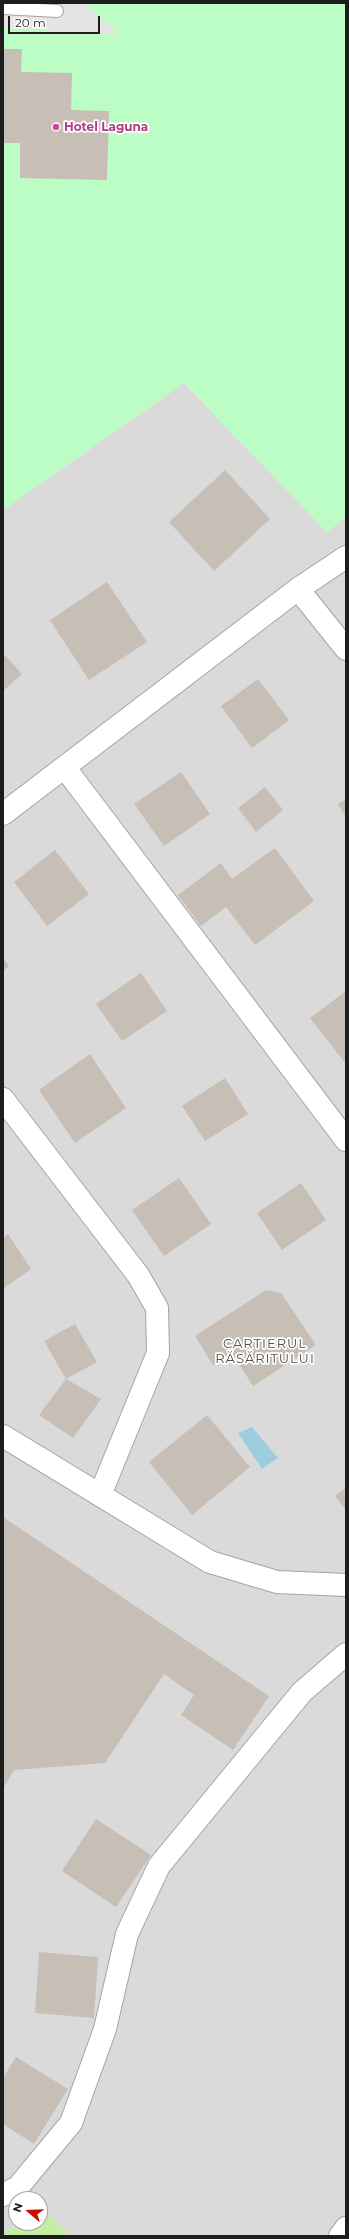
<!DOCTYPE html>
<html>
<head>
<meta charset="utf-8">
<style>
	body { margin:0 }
	#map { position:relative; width:349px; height:2239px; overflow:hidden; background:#efebe2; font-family:Montserrat,sans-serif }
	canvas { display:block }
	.frame { position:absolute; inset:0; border:4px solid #1d1d1d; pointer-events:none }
	.north { position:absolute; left:8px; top:2191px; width:40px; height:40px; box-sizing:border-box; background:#fff; border:1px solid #a5a5a5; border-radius:50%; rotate:289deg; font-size:11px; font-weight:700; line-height:16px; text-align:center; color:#1d1d1d }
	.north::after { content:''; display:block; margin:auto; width:14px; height:18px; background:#ca0e00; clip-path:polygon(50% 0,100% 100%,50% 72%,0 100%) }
	.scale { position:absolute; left:8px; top:16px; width:92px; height:18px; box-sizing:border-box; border:2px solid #1d1d1d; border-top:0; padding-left:5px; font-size:12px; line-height:14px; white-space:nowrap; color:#1d1d1d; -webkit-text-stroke:3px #fff; paint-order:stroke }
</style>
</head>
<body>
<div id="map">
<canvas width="349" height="2239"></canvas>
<div class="frame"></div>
<div class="north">N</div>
<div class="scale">20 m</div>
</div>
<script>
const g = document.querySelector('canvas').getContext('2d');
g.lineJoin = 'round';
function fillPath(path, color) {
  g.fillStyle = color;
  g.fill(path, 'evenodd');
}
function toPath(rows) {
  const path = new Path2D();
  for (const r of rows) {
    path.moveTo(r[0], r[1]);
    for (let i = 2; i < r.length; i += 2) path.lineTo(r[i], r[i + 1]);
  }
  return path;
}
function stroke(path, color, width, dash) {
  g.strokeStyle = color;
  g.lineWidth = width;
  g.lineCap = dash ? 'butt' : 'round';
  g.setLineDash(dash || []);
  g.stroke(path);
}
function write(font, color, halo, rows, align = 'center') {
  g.font = font + ' Montserrat,sans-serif';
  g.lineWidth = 3.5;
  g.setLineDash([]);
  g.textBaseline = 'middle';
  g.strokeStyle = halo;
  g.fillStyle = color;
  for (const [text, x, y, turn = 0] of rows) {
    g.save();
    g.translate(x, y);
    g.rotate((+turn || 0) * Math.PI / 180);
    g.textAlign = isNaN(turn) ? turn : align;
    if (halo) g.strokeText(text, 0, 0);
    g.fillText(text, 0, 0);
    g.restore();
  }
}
const residential = toPath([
	[184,383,327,532,346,517,346,2236,70,2236,49,2215,40,2219,40,2199,16,2199,16,2223,28,2223,3,2232,3,510]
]);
const grass = toPath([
	[49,2215,70,2236,3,2236,3,2232,28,2223,40,2223,40,2219]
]);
const park = toPath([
	[3,3,346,3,346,517,327,532,184,383,3,510]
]);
const parking = toPath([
	[3,3,85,3,119,34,3,28]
]);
const water = toPath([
	[252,1427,278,1458,262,1469,238,1433]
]);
const building = toPath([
	[3,49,22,49,21,72,72,73,71,110,109,111,107,180,20,178,20,143,3,143],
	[225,470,270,519,214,571,169,522],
	[107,582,147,642,89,680,50,620],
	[3,653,22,674,3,691],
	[258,679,289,720,252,748,221,706],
	[181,772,210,814,164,846,134,804],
	[265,787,283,810,256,832,238,808],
	[346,799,346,817,338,804],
	[275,848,314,901,255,945,226,907,201,926,178,895,221,863,232,879],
	[55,850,89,894,47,926,14,882],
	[3,958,9,966,3,971],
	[141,973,167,1011,122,1041,96,1004],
	[346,991,346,1064,310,1018],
	[90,1054,126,1108,75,1143,39,1090],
	[225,1078,248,1114,205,1141,182,1106],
	[179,1178,211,1224,164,1256,132,1210],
	[301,1183,326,1220,282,1250,257,1213],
	[8,1234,31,1269,3,1289,3,1238],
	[266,1290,281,1293,316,1345,253,1386,232,1353,213,1365,195,1336],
	[75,1324,97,1362,66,1379,44,1341],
	[66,1379,101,1399,73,1438,39,1415],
	[207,1415,250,1467,192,1515,149,1462],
	[346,1488,346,1510,335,1496],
	[3,1517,269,1696,233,1750,181,1715,194,1695,164,1674,105,1763,14,1770,3,1789],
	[96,1819,151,1855,116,1907,62,1871],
	[39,1952,98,1957,94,2018,35,2013],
	[16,2057,68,2089,34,2144,3,2124,3,2078]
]);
const service = toPath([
	[3,8,57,11]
]);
const minor = toPath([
	[298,589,346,649],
	[65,768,346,1140],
	[3,814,298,589,346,557],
	[3,1099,138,1275,157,1308,158,1353,100,1495],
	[3,2195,18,2187,71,2123,105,2029,127,1934,159,1866,302,1692,346,1654],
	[340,2236,346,2228]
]);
const tertiary = toPath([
	[3,1436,210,1562,277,1582,346,1585]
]);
const markers = [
	[56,127,4,"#d1479c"]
];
const hotelNames = [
	["Hotel Laguna",64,127]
];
const neighbourhoodNames = [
	["CARTIERUL",265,1344],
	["RĂSĂRITULUI",265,1359]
];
fillPath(residential, '#dbdada');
fillPath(grass, '#c3eda4');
fillPath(park, '#bbfdc5');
fillPath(parking, '#e5e5e5');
fillPath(water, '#9fcde0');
fillPath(building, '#c7beb5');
stroke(service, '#a4a4a4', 14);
stroke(minor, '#a4a4a4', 24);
stroke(tertiary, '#a4a4a4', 24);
stroke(service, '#fff', 12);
stroke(minor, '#fff', 22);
stroke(tertiary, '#fff', 22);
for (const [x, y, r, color] of markers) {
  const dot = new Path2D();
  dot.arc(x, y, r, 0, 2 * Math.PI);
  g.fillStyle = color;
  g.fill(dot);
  stroke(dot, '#fff', 1.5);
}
write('bold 12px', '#b23c85', '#fff', hotelNames, 'left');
g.letterSpacing = '1px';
write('13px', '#505050', '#fff', neighbourhoodNames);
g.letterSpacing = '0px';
</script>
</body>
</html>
